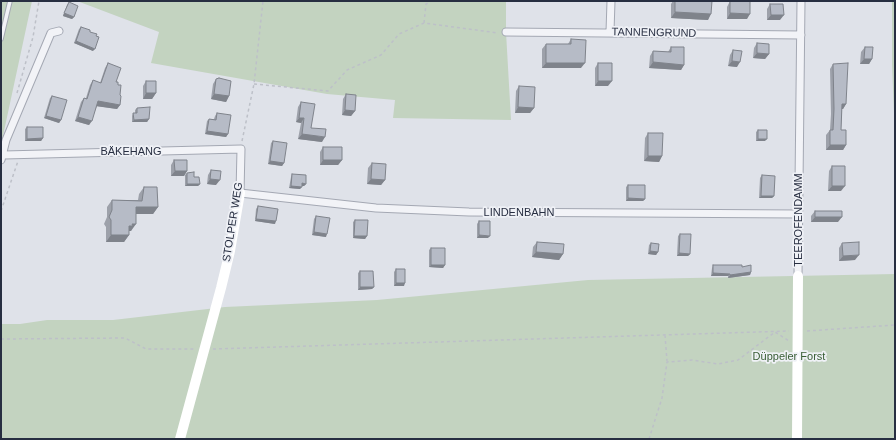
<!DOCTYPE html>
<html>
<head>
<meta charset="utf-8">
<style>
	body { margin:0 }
	#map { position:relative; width:896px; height:440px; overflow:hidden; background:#dfe2e9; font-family:Helvetica,sans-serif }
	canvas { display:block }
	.frame { position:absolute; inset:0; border:2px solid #272e41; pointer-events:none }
</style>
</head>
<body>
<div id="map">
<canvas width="896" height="440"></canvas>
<div class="frame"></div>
</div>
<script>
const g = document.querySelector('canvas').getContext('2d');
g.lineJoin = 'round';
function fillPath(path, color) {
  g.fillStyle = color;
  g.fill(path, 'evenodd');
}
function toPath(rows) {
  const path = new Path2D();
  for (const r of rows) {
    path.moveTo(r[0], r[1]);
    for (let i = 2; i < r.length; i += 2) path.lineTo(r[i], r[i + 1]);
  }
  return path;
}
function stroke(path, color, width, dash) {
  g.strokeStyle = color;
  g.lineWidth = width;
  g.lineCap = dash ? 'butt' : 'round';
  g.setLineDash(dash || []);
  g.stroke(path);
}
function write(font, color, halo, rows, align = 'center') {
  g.font = font + ' Helvetica,sans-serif';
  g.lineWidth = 3.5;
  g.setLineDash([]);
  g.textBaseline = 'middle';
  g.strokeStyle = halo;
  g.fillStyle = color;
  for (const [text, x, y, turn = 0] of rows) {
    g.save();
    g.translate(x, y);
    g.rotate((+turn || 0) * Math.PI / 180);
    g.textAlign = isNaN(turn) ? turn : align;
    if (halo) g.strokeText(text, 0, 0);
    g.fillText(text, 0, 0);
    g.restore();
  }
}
const green = toPath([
	[1,1,32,1,1,145],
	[77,1,506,1,506,32,511,120,393,118,395,100,327,94,151,63,159,32],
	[892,1,895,1,895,137,892,65],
	[895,274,895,439,1,439,1,324,20,324,47,320,113,320,225,307,377,300,588,280]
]);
const path = toPath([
	[424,23,426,4,431,1],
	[254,84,328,91,347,70,381,55,399,34,424,23,498,33],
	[17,93,33,37,39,1],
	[242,141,254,84,263,1],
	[1,211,18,161],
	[807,331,895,325],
	[665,335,667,361],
	[1,339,125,338,146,349,196,349],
	[213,349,789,331],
	[649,439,662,398,667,362,692,360,718,364,738,360,775,332,789,341]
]);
const lane = toPath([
	[1,39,10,1]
]);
const street = toPath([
	[506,32,801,35],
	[610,32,611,1],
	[4,155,241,149,240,193,376,208,469,212,799,214],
	[1,160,6,140,51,33,59,31],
	[798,276,801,1]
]);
const secondary = toPath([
	[180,439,221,288,230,251,240,193],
	[797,439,798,276]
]);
const wall = toPath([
	[673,1,712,1,708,20,671,18,671,4],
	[730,1,750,1,747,19,727,19,727,7],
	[69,2,74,17,72,19,63,16,67,5],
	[770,4,780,20,767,20,767,9],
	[81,27,90,32,93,51,74,43,79,29],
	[571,39,581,68,542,68,542,49,546,44,568,44],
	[757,43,769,54,765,59,753,58,754,48],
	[671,47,684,65,681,70,649,68,650,56,653,51,668,52],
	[865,47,872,59,869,64,860,64,861,52],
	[733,50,737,67,728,66,730,55],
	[108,63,118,85,120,95,120,105,117,109,97,106,89,125,75,121,81,102,84,98,86,98,90,85,93,80,100,83,105,68],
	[598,63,608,86,595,86,595,68],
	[833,64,846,104,843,109,842,109,841,130,846,145,843,150,826,150,826,135,830,130,831,114,830,69],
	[216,79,229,96,226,102,211,99,213,84],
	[146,81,156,93,152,99,143,99,143,86],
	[519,86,534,108,530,113,515,113,516,91],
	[346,94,355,111,351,116,342,115,343,99],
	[52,96,61,120,59,123,44,118,50,98],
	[301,102,311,128,322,142,298,139,301,123,296,122,298,107],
	[137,108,149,119,147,122,132,122,132,116,133,113,135,113,135,110],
	[217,113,228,134,226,137,205,134,207,121,209,119,214,119,215,116],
	[27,127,43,138,41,141,25,141,25,129],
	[758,130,765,141,756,141,756,132],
	[648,133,662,156,659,162,644,161,645,138],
	[273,141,284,163,282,166,268,164,271,143],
	[323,147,342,160,338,165,320,165,320,152],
	[174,160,187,171,184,176,171,176,171,165],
	[372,163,385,180,381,185,367,184,368,168],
	[832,166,841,191,828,191,829,171],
	[211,170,216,185,207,184,208,175],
	[187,173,194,177,200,184,198,186,185,186,185,175],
	[292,174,306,184,304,186,302,186,300,189,289,188,291,177],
	[762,175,774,196,772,198,759,198,760,178],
	[628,185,645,199,643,201,626,201,626,187],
	[144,187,158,207,153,214,136,214,131,231,129,231,129,235,124,242,106,242,106,227,104,224,107,217,107,207,112,200,138,200,139,194],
	[258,206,275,224,255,221,256,209],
	[815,211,838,222,811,222,811,216],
	[316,216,326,237,312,235,314,219],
	[355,220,367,236,365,239,353,238,353,222],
	[479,221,488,238,477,238,477,224],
	[680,234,690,254,688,256,677,256,678,236],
	[537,242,563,254,559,260,532,257,533,247],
	[651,243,658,252,656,255,648,254,649,245],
	[842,243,855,260,839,261,839,248],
	[431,248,445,265,443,268,429,267,429,250],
	[713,265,742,267,751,272,750,275,728,278,728,276,711,276,712,268],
	[396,269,404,286,394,286,394,272],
	[360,271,374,287,372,289,358,290,358,273]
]);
const shadedWall = toPath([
	[675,12,711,14,708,20,671,18],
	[64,13,74,17,72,19,63,16],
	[730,13,750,14,747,19,727,19],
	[771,15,784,15,780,20,767,20],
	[76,41,95,49,93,51,74,43],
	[757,53,769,54,765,59,753,58],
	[864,59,872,59,869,64,860,64],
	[732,61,740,62,737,67,728,66],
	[653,62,684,65,681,70,649,68],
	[546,63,585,63,581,68,542,68],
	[598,81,612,81,608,86,595,86],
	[146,93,156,93,152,99,143,99],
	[214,94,229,96,226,102,211,99],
	[98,101,120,105,117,109,95,106],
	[842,104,846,104,843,109,839,109],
	[518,107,534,108,530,113,515,113],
	[345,110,355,111,351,116,342,115],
	[46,116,61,120,59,123,44,118],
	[78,117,92,121,89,125,75,121],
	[299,118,304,118,301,123,296,122],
	[149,119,147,122,132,122,134,120],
	[207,131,228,134,226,137,205,134],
	[302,134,325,137,322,142,298,139],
	[43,138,41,141,25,141,27,139],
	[758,139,767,139,765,141,756,141],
	[830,145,846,145,843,150,826,150],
	[648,156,662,156,659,162,644,161],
	[323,160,342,160,338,165,320,165],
	[270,161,284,163,282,166,268,164],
	[175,171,187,171,184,176,171,176],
	[210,179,220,180,216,185,207,184],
	[371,179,385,180,381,185,367,184],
	[302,183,306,184,304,186,300,186],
	[187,184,200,184,198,186,185,186],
	[291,186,302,187,300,189,289,188],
	[832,186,845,186,841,191,828,191],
	[761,196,774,196,772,198,759,198],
	[628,198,645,199,643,201,626,201],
	[136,207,158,207,153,214,131,214],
	[815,217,842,217,838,222,811,222],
	[256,219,276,221,275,224,255,221],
	[132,224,136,224,131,231,129,231,128,233,129,226],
	[314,232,327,234,326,237,312,235],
	[111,235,129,235,124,242,106,242],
	[479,235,490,236,488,238,477,238],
	[354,236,367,236,365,239,353,238],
	[650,251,658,252,656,255,648,254],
	[536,252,563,254,559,260,532,257],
	[679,253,690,254,688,256,677,256],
	[859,255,855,260,839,261,843,256],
	[431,265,445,265,443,268,429,267],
	[751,272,750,275,728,278,730,275],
	[713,273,730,274,728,276,711,276],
	[396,283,405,283,404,286,394,286],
	[360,287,374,287,372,289,358,290]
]);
const building = toPath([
	[675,1,712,1,711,14,675,12,675,1],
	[730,1,750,1,750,14,730,13,730,1],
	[69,2,78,6,74,17,64,13,69,2],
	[770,4,783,4,784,15,771,15,770,4],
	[81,27,90,30,90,32,97,34,96,36,99,37,95,49,76,41,81,27],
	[571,39,586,40,585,63,546,63,546,44,571,44,571,39],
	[757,43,769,44,769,54,757,53,757,43],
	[671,47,684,47,684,65,653,62,653,51,671,52,671,47],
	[865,47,873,47,872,59,864,59,865,47],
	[733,50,742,51,740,62,732,61,733,50],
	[108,63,121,68,116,82,118,82,118,85,121,85,120,95,121,96,120,105,98,101,92,121,78,117,84,98,87,99,93,80,101,83,108,63],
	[598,63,612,63,612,81,598,81,598,63],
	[848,63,846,104,842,104,841,130,846,130,846,145,830,145,830,130,833,130,834,109,833,64,848,63],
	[219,78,231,81,229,96,214,94,216,79,219,78],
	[146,81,156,81,156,93,146,93,146,81],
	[519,86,535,87,534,108,518,107,519,86],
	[346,94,356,95,355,111,345,110,346,94],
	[52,96,67,100,61,120,46,116,52,96],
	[301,102,315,104,311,128,326,129,325,137,302,134,304,118,299,118,301,102],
	[150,107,149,119,134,120,133,113,137,113,137,108,150,107],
	[217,113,231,115,228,134,207,131,209,119,216,120,217,113],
	[27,127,43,127,43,138,27,139,27,127],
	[758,130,767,130,767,139,758,139,758,130],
	[648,133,663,133,662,156,648,156,648,133],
	[273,141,287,143,284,163,270,161,273,141],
	[323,147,342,147,342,160,323,160,323,147],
	[174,160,187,160,187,171,175,171,174,160],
	[372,163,386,164,385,180,371,179,372,163],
	[832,166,845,166,845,186,832,186,832,166],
	[211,170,221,171,220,180,210,179,211,170],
	[194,172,194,177,199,177,200,184,187,184,187,173,194,172],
	[292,174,306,175,306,184,302,183,302,187,291,186,292,174],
	[762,175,775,176,774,196,761,196,762,175],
	[628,185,645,185,645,199,628,198,628,185],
	[144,187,157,187,158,207,136,207,136,224,132,224,133,226,129,226,129,235,111,235,111,220,109,217,112,210,112,200,142,201,144,187],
	[258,206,278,209,276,221,256,219,258,206],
	[815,211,842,211,842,217,815,217,815,211],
	[316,216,330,218,327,234,314,232,316,216],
	[355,220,368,220,367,236,354,236,355,220],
	[479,221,490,221,490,236,479,235,479,221],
	[680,234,691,234,690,254,679,253,680,234],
	[537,242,564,244,563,254,536,252,537,242],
	[859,242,859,255,843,256,842,243,859,242],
	[651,243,659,244,658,252,650,251,651,243],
	[431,248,445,248,445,265,431,265,431,248],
	[713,265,742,265,742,267,751,265,751,272,730,275,730,274,713,273,713,265],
	[396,269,405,269,405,283,396,283,396,269],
	[360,271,373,271,374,287,360,287,360,271]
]);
const streetNames = [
	["TANNENGRUND",654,33,1],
	["BÄKEHANG",131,152],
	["LINDENBAHN",519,213],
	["TEEROFENDAMM",799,220,-90],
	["STOLPER WEG",233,222,-81]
];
const parkNames = [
	["Düppeler Forst",789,357]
];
fillPath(green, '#c3d3c0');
stroke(lane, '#a4a8b3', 5.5);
stroke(street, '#a4a8b3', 9);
stroke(path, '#bdc0c8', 1.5, [3, 3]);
stroke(lane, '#f2f3f7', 3.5);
stroke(street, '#f2f3f7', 7);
stroke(secondary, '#fff', 10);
fillPath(wall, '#9da1aa');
fillPath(shadedWall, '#7f838b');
fillPath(building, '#b6bbc6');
stroke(building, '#7f838b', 1);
write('11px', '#272e41', '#eff1f6', streetNames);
write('11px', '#385d34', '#eff1f6', parkNames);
</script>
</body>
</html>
